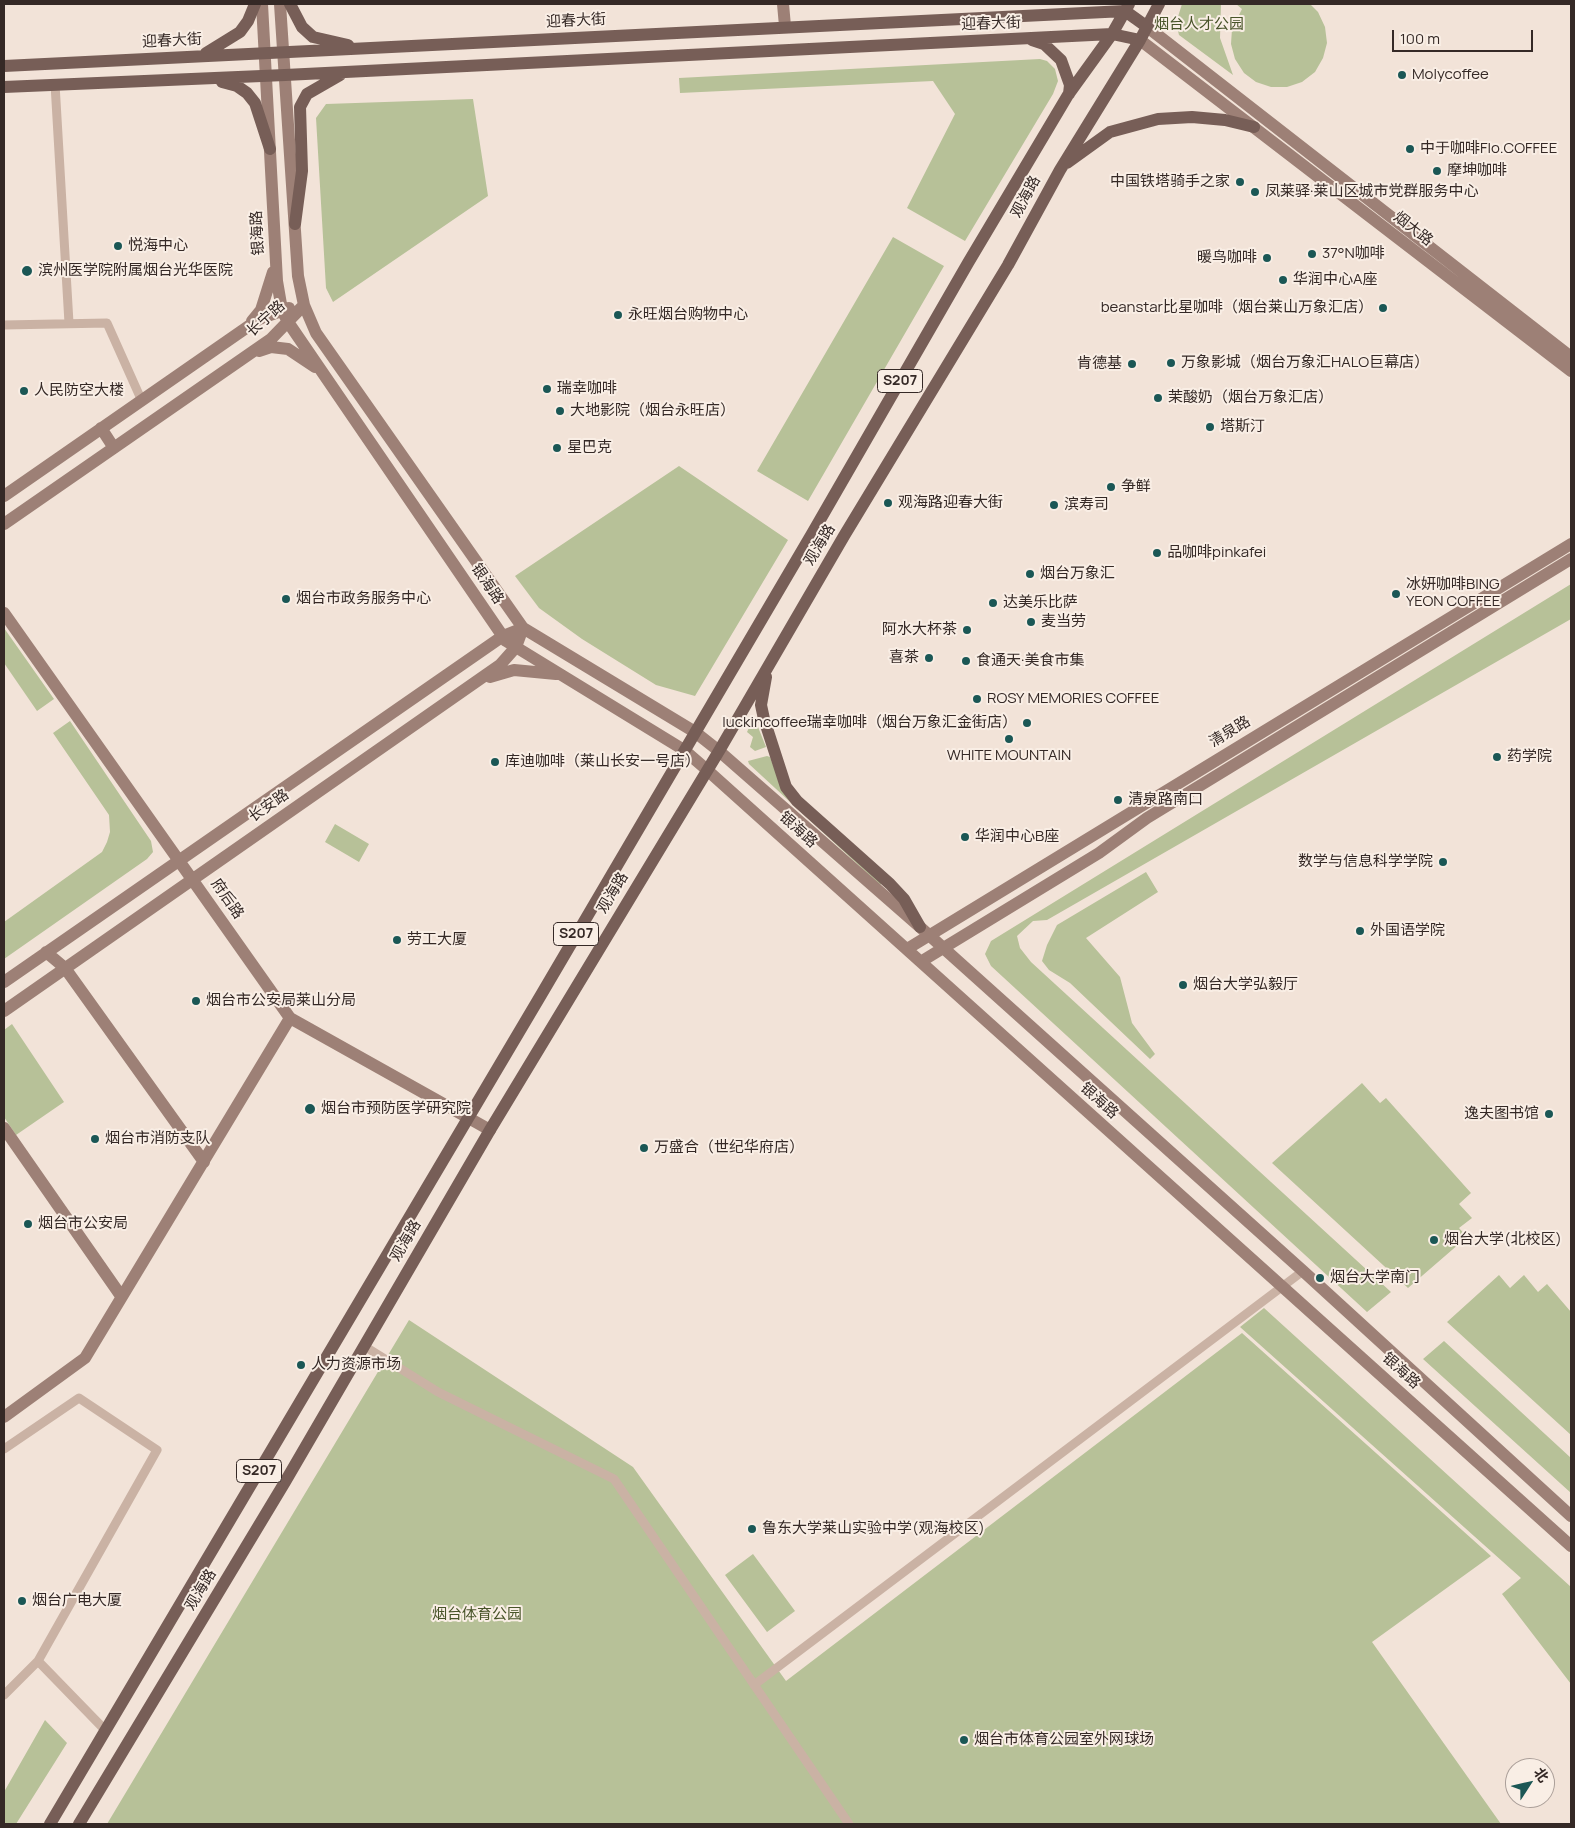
<!DOCTYPE html>
<html>
<head>
<meta charset="utf-8">
<style>
	body { margin:0 }
	#map { position:relative; width:1575px; height:1828px; overflow:hidden; background:#f2e3d8; font-family:Manrope,"Noto Sans SC",sans-serif }
	canvas { display:block }
	.frame { position:absolute; inset:0; border:5px solid #352926; pointer-events:none }
	.north { position:absolute; left:1505px; top:1758px; width:50px; height:50px; box-sizing:border-box; background:#f9eee5; border:1px solid #ab9f99; border-radius:50%; rotate:55deg; font-size:14px; font-weight:700; line-height:20px; text-align:center; color:#352926 }
	.north::after { content:''; display:block; margin:auto; width:18px; height:22px; background:#1b5755; clip-path:polygon(50% 0,100% 100%,50% 72%,0 100%) }
	.scale { position:absolute; left:1392px; top:30px; width:141px; height:22px; box-sizing:border-box; border:2px solid #352926; border-top:0; padding-left:6px; font-size:15px; line-height:18px; white-space:nowrap; color:#352926; -webkit-text-stroke:4px #f9eee5; paint-order:stroke }
</style>
</head>
<body>
<div id="map">
<canvas width="1575" height="1828"></canvas>
<div class="frame"></div>
<div class="north">北</div>
<div class="scale">100 m</div>
</div>
<script>
const g = document.querySelector('canvas').getContext('2d');
g.lineJoin = 'round';
function fillPath(path, color) {
  g.fillStyle = color;
  g.fill(path, 'evenodd');
}
function toPath(rows) {
  const path = new Path2D();
  for (const r of rows) {
    path.moveTo(r[0], r[1]);
    for (let i = 2; i < r.length; i += 2) path.lineTo(r[i], r[i + 1]);
  }
  return path;
}
function stroke(path, color, width, dash) {
  g.strokeStyle = color;
  g.lineWidth = width;
  g.lineCap = dash ? 'butt' : 'round';
  g.setLineDash(dash || []);
  g.stroke(path);
}
function write(font, color, halo, rows, align = 'center') {
  g.font = font + ' Manrope,"Noto Sans SC",sans-serif';
  g.lineWidth = 4;
  g.setLineDash([]);
  g.textBaseline = 'middle';
  g.strokeStyle = halo;
  g.fillStyle = color;
  for (const [text, x, y, turn = 0] of rows) {
    g.save();
    g.translate(x, y);
    g.rotate((+turn || 0) * Math.PI / 180);
    g.textAlign = isNaN(turn) ? turn : align;
    if (halo) g.strokeText(text, 0, 0);
    g.fillText(text, 0, 0);
    g.restore();
  }
}
const green = toPath([
	[1182,4,1221,4,1220,38,1233,75,1179,35,1176,23],
	[1236,4,1310,4,1318,12,1325,27,1327,43,1323,58,1315,72,1302,82,1287,87,1271,87,1256,82,1244,73,1235,59,1231,44,1232,29,1242,9],
	[1040,59,1047,61,1055,69,1058,81,1053,94,965,241,907,208,955,114,933,81,680,93,679,78],
	[473,99,488,196,333,302,326,288,316,118,326,104],
	[893,237,944,266,808,501,757,471],
	[679,466,788,540,695,696,656,685,582,639,539,608,515,576],
	[1571,584,1571,619,1047,920,1033,921,1017,936,1020,948,1031,962,1391,1292,1367,1312,991,966,985,954,991,941],
	[4,628,54,699,37,711,4,663],
	[754,717,766,747,755,751,750,747,753,737,747,732],
	[70,721,151,841,153,852,147,859,4,959,4,922,102,852,107,842,110,832,109,815,53,733],
	[767,756,770,757,780,783,883,882,880,885,749,764,748,761],
	[335,824,369,844,359,862,325,842],
	[1146,872,1158,892,1086,938,1120,977,1132,1023,1155,1054,1150,1059,1070,983,1049,970,1042,961,1047,945,1057,925],
	[12,1024,64,1102,16,1135,4,1117,4,1030],
	[1362,1083,1380,1103,1386,1098,1471,1193,1459,1204,1472,1218,1459,1228,1467,1237,1408,1288,1272,1163],
	[1499,1275,1510,1288,1524,1275,1538,1292,1547,1284,1571,1312,1571,1435,1447,1322],
	[1264,1308,1571,1587,1571,1684,1502,1594,1521,1578,1240,1327],
	[409,1320,633,1467,786,1681,1242,1333,1491,1556,1372,1642,1501,1824,107,1824],
	[1444,1341,1571,1458,1571,1493,1423,1359],
	[753,1554,795,1611,767,1632,725,1575],
	[45,1720,67,1743,16,1824,4,1824,4,1792]
]);
const street = toPath([
	[55,84,69,323],
	[4,325,107,323,141,399],
	[364,1346,438,1392,614,1479,849,1824],
	[4,1449,79,1398,157,1450,38,1661,106,1731],
	[754,1685,1303,1271],
	[4,1695,38,1661]
]);
const secondary = toPath([
	[262,4,277,281,282,310,288,322,506,641,684,750,706,769,1571,1546],
	[280,4,298,276,304,305,316,333,523,628,695,732,719,751,920,927,1303,1271,1571,1516],
	[783,4,785,26],
	[1146,26,1571,357],
	[1140,40,1571,371],
	[252,321,261,310,273,272],
	[259,351,271,347,288,349,315,367],
	[101,428,114,448],
	[4,496,259,319,289,308],
	[4,524,271,339,304,305],
	[4,613,290,1018,490,1130],
	[490,677,514,670,556,674],
	[907,949,1571,544],
	[46,952,65,968,204,1162],
	[922,961,1099,853,1147,818,1571,559],
	[4,982,503,636,523,628],
	[4,1011,500,665,516,647,523,628],
	[4,1128,121,1296],
	[4,1417,85,1358,290,1018]
]);
const primary = toPath([
	[290,4,302,27,313,37,348,45],
	[1032,40,1044,44,1061,60,1070,85,1069,94],
	[206,53,240,32,248,21,255,4],
	[4,66,1125,11,1146,26],
	[222,82,237,86,247,93,255,103,270,149],
	[4,87,285,75,1112,34,1140,40],
	[1067,163,1110,132,1158,119,1192,117,1225,120,1254,127],
	[295,224,302,171,300,107,307,94,340,75],
	[766,677,761,705,764,719,786,787,797,801,890,884,904,899,920,927],
	[50,1824,541,995,813,532,968,263,1068,95,1112,34,1129,4],
	[79,1824,285,1482,490,1130,719,751,844,536,1008,265,1060,170,1140,40,1159,4]
]);
const markers = [
	[1402,75,5,"#1b5755"],
	[1410,149,5,"#1b5755"],
	[1437,171,5,"#1b5755"],
	[1240,182,5,"#1b5755"],
	[1255,192,5,"#1b5755"],
	[118,246,5,"#1b5755"],
	[1312,254,5,"#1b5755"],
	[1267,258,5,"#1b5755"],
	[27,271,6,"#1b5755"],
	[1283,280,5,"#1b5755"],
	[1383,308,5,"#1b5755"],
	[618,315,5,"#1b5755"],
	[1171,363,5,"#1b5755"],
	[1132,364,5,"#1b5755"],
	[547,389,5,"#1b5755"],
	[24,391,5,"#1b5755"],
	[1158,398,5,"#1b5755"],
	[560,411,5,"#1b5755"],
	[1210,427,5,"#1b5755"],
	[557,448,5,"#1b5755"],
	[1111,487,5,"#1b5755"],
	[888,503,5,"#1b5755"],
	[1054,505,5,"#1b5755"],
	[1157,553,5,"#1b5755"],
	[1030,574,5,"#1b5755"],
	[1396,594,5,"#1b5755"],
	[286,599,5,"#1b5755"],
	[993,603,5,"#1b5755"],
	[1031,622,5,"#1b5755"],
	[967,630,5,"#1b5755"],
	[929,658,5,"#1b5755"],
	[966,661,5,"#1b5755"],
	[977,699,5,"#1b5755"],
	[1027,723,5,"#1b5755"],
	[1009,739,5,"#1b5755"],
	[1497,757,5,"#1b5755"],
	[495,762,5,"#1b5755"],
	[1118,800,5,"#1b5755"],
	[965,837,5,"#1b5755"],
	[1443,862,5,"#1b5755"],
	[1360,931,5,"#1b5755"],
	[397,940,5,"#1b5755"],
	[1183,985,5,"#1b5755"],
	[196,1001,5,"#1b5755"],
	[310,1109,6,"#1b5755"],
	[1549,1114,5,"#1b5755"],
	[95,1139,5,"#1b5755"],
	[644,1148,5,"#1b5755"],
	[28,1224,5,"#1b5755"],
	[1434,1240,5,"#1b5755"],
	[1320,1278,5,"#1b5755"],
	[301,1365,5,"#1b5755"],
	[752,1529,5,"#1b5755"],
	[22,1601,5,"#1b5755"],
	[964,1740,5,"#1b5755"]
];
const shields = [
	[900,381,45],
	[576,934,45],
	[259,1471,45]
];
const shieldNames = [
	["S207",900,381],
	["S207",576,934],
	["S207",259,1471]
];
const streetNames = [
	["迎春大街",576,21,-3],
	["迎春大街",991,24,-2],
	["迎春大街",172,41,-3],
	["观海路",1026,197,-62],
	["烟大路",1413,229,38],
	["银海路",258,233,-93],
	["长宁路",266,319,-42],
	["观海路",820,545,-59],
	["银海路",487,584,56],
	["清泉路",1230,732,-31],
	["长安路",269,806,-35],
	["银海路",798,830,42],
	["观海路",613,893,-59],
	["府后路",227,899,55],
	["银海路",1099,1101,42],
	["观海路",406,1241,-60],
	["银海路",1401,1371,42],
	["观海路",201,1590,-59]
];
const parkNames = [
	["烟台人才公园",1199,25],
	["烟台体育公园",477,1615]
];
const poiNames = [
	["Molycoffee",1412,75],
	["中于咖啡Flo.COFFEE",1420,149],
	["摩坤咖啡",1447,171],
	["中国铁塔骑手之家",1230,182,"right"],
	["凤莱驿·莱山区城市党群服务中心",1265,192],
	["悦海中心",128,246],
	["37°N咖啡",1322,254],
	["暖鸟咖啡",1257,258,"right"],
	["滨州医学院附属烟台光华医院",38,271],
	["华润中心A座",1293,280],
	["beanstar比星咖啡（烟台莱山万象汇店）",1373,308,"right"],
	["永旺烟台购物中心",628,315],
	["万象影城（烟台万象汇HALO巨幕店）",1181,363],
	["肯德基",1122,364,"right"],
	["瑞幸咖啡",557,389],
	["人民防空大楼",34,391],
	["茉酸奶（烟台万象汇店）",1168,398],
	["大地影院（烟台永旺店）",570,411],
	["塔斯汀",1220,427],
	["星巴克",567,448],
	["争鲜",1121,487],
	["观海路迎春大街",898,503],
	["滨寿司",1064,505],
	["品咖啡pinkafei",1167,553],
	["烟台万象汇",1040,574],
	["冰妍咖啡BING",1406,585],
	["YEON COFFEE",1406,602],
	["烟台市政务服务中心",296,599],
	["达美乐比萨",1003,603],
	["麦当劳",1041,622],
	["阿水大杯茶",957,630,"right"],
	["喜茶",919,658,"right"],
	["食通天·美食市集",976,661],
	["ROSY MEMORIES COFFEE",987,699],
	["luckincoffee瑞幸咖啡（烟台万象汇金街店）",1017,723,"right"],
	["WHITE MOUNTAIN",1009,756,"center"],
	["药学院",1507,757],
	["库迪咖啡（莱山长安一号店）",505,762],
	["清泉路南口",1128,800],
	["华润中心B座",975,837],
	["数学与信息科学学院",1433,862,"right"],
	["外国语学院",1370,931],
	["劳工大厦",407,940],
	["烟台大学弘毅厅",1193,985],
	["烟台市公安局莱山分局",206,1001],
	["烟台市预防医学研究院",321,1109],
	["逸夫图书馆",1539,1114,"right"],
	["烟台市消防支队",105,1139],
	["万盛合（世纪华府店）",654,1148],
	["烟台市公安局",38,1224],
	["烟台大学(北校区)",1444,1240],
	["烟台大学南门",1330,1278],
	["人力资源市场",311,1365],
	["鲁东大学莱山实验中学(观海校区)",762,1529],
	["烟台广电大厦",32,1601],
	["烟台市体育公园室外网球场",974,1740]
];
fillPath(green, '#b7c198');
stroke(street, '#cab2a4', 9);
stroke(secondary, '#9d8076', 12);
stroke(primary, '#775e57', 12);
for (const [x, y, r, color] of markers) {
  const dot = new Path2D();
  dot.arc(x, y, r, 0, 2 * Math.PI);
  g.fillStyle = color;
  g.fill(dot);
  stroke(dot, '#f9eee5', 2);
}
for (const [x, y, w] of shields) {
  const box = new Path2D();
  box.roundRect(x - w / 2, y - 11.5, w, 23, 4);
  g.fillStyle = '#f9eee5';
  g.fill(box);
  stroke(box, '#352926', 1);
}
write('bold 14px', '#352926', null, shieldNames);
write('15px', '#352926', '#f9eee5', streetNames);
write('15px', '#485429', '#f9eee5', parkNames);
write('15px', '#352926', '#f9eee5', poiNames, 'left');
</script>
</body>
</html>
